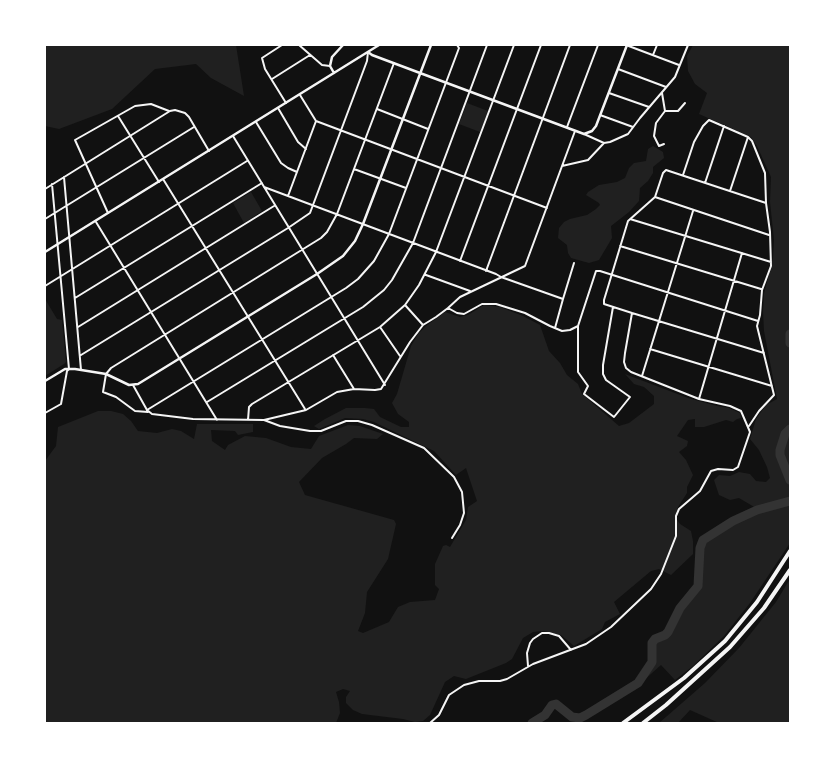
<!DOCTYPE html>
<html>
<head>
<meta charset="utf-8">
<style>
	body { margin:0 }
	#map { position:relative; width:835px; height:768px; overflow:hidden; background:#111; font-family:"DM Sans",sans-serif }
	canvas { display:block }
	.frame { position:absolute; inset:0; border:46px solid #fff; pointer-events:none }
</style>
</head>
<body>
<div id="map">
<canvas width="835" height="768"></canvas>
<div class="frame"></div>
</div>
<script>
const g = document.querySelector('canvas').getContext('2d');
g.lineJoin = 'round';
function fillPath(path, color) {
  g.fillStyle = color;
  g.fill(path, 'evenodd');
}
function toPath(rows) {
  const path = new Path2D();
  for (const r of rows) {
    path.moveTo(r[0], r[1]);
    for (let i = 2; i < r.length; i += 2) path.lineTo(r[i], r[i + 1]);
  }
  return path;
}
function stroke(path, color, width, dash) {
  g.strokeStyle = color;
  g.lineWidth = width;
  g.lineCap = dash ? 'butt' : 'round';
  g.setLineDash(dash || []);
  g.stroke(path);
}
const green = toPath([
	[45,45,236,45,244,96,211,78,196,64,155,69,112,109,59,129,45,126],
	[693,45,790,45,790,543,750,603,724,636,693,666,675,680,661,665,642,682,652,667,654,661,654,642,656,640,665,637,669,633,686,603,697,591,700,585,701,554,704,543,718,532,761,511,739,498,730,500,719,495,714,480,719,475,730,476,739,472,750,474,756,481,766,482,770,478,767,467,759,450,750,439,756,419,766,405,777,399,764,331,763,311,764,294,773,258,774,240,770,202,771,177,757,146,751,137,699,114,707,93,695,84,688,71,687,56],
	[467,103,488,111,480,132,459,124],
	[653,146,663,152,664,158,653,167,653,173,648,181,640,188,639,201,629,212,611,226,612,238,599,260,589,263,571,258,568,253,567,245,558,238,559,228,564,222,570,219,587,215,596,209,600,205,599,203,586,195,588,192,599,185,617,182,625,178,629,168,634,163,646,161,648,149],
	[251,192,262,211,244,223,233,203],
	[45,299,57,319,62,320,66,362,64,364,45,376],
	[484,305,500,307,523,316,540,325,549,351,560,363,567,375,578,384,582,394,619,426,629,423,654,404,654,396,644,387,634,384,625,374,688,398,717,406,729,408,740,413,741,418,737,419,733,422,726,420,704,427,695,427,695,419,688,420,677,436,688,441,687,446,679,452,686,460,693,475,687,487,687,493,678,507,675,517,680,524,691,531,693,541,693,554,671,575,659,569,651,571,614,602,620,614,605,622,602,629,574,646,561,635,543,631,533,632,523,638,512,659,506,663,466,679,454,676,445,682,430,715,423,721,415,722,403,719,362,714,353,710,346,703,346,697,350,691,343,689,336,692,339,702,340,713,336,723,45,723,45,461,56,446,58,427,98,411,111,411,123,414,131,421,138,431,157,433,172,429,181,431,194,439,197,424,253,424,253,432,238,435,235,431,211,430,212,441,225,450,228,445,245,436,266,438,291,447,311,449,319,436,348,425,360,426,383,434,377,439,354,438,346,444,322,458,299,482,305,495,394,520,396,524,388,559,367,592,365,613,358,631,363,633,389,622,398,607,410,602,435,600,439,589,435,585,435,564,443,546,446,545,450,547,466,520,468,507,477,501,466,468,456,475,434,451,374,422,363,419,345,418,319,429,314,426,325,419,346,408,365,408,374,409,380,417,401,427,409,427,409,422,398,414,392,403,397,394,411,346,418,334,426,326,445,312,460,317,468,315],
	[790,579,790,723,719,723,690,710,678,723,659,723,705,683,739,648,776,602]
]);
const river = toPath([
	[790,334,790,343],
	[790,429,785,434,780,450,780,455,790,480],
	[532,723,545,715,552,705,556,704,572,717,580,718,586,715,638,683,652,662,652,643,655,639,665,635,668,632,680,608,698,586,700,548,703,540,733,521,757,510,790,501]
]);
const minor = toPath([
	[282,45,262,58,265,69,286,103],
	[299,45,322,65,330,66],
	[626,45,679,65],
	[653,55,657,45],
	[618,69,666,87],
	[272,79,310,55],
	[609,93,649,107],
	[662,93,665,111,656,123,654,136,659,146,664,144],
	[300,95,316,121,547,208],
	[278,108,298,142,306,149],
	[377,109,428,129],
	[665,111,678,111,685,103],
	[600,115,633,127],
	[118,116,159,182],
	[256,122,281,163,288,168,297,172],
	[567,127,598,45],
	[584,134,604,143,610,142,628,134,640,118,675,77,688,45],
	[233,136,385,385],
	[562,166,588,160,604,143],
	[354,169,406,188],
	[683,175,694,142,703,126,709,120,748,137,752,141,765,173,766,203,770,232,771,266,762,290,760,315,757,326,774,395,759,411,749,426],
	[64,177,81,370],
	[163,179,305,409],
	[705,183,724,126],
	[264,187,496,274,501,277,563,299,555,328],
	[45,189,170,111,175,110,185,113,189,117,209,151],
	[730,191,748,137],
	[288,196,316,121],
	[655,197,769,235],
	[108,213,75,140,135,106,151,104,169,111],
	[45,219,194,127],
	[630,219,771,262],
	[96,222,217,420],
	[620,246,761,289],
	[460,261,541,45],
	[486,271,570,45],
	[426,275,470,291],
	[45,286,247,161],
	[75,298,262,183],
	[563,299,574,263],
	[405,305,423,325],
	[613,307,603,365,603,374,606,380,630,397,614,417,584,394,588,386,578,372,578,326,596,271,600,271,758,321],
	[448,308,460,297,525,266,575,131],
	[632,313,764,353],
	[78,327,274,206],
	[380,327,400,356],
	[650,349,772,386],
	[81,355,288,228,310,213,367,61,368,52],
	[333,355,354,389],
	[642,376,693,211],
	[133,385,147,410,152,414,193,419,264,420,306,410,337,392,354,389,375,390,381,389,410,342,423,325,436,317,448,308,457,313,464,314,482,304,496,304,525,313,550,326,562,331,570,330,578,326],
	[699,399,742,253],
	[207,402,363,307,384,290,392,280,413,243,487,45],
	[147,410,346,288,358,279,374,261,389,234,459,48,457,45],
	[148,412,135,411,116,397,103,392,106,374,111,368,321,238,327,232,337,214,394,63],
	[45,413,61,404,67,371,69,369,52,184],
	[248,420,249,407,252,404,380,327,405,305,419,285,436,252,514,45],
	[264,420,280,426,310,431,321,431,346,421,358,421,372,425,424,448,454,477,462,492,464,513,460,525,452,538],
	[528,666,527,653,530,643,533,639,542,633,549,633,559,636,571,650],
	[430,723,439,715,449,695,464,685,479,681,500,681,507,679,533,664,586,644,611,627,651,589,661,574,676,536,676,516,679,509,700,491,711,471,718,469,733,470,738,467,750,432,741,411,730,406,699,399,631,372,626,368,624,362,625,353,632,313,604,304,604,300,628,221,655,197,663,173,666,170,766,203]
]);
const tertiary = toPath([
	[368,52,372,55,420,73,584,134,592,131,596,126,627,45],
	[334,73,330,66,332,57,343,45],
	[45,252,379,45],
	[45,381,65,369,75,369,106,374,129,385,138,384,317,274,343,256,355,241,363,224,431,45]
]);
const motorway = toPath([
	[623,723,684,678,725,641,757,602,790,551],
	[643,723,666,705,730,647,764,608,790,570]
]);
fillPath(green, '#202020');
stroke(river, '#333', 9);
stroke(minor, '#f5f5f5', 2);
stroke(tertiary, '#f5f5f5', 2.5);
stroke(motorway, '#f5f5f5', 4);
</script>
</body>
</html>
